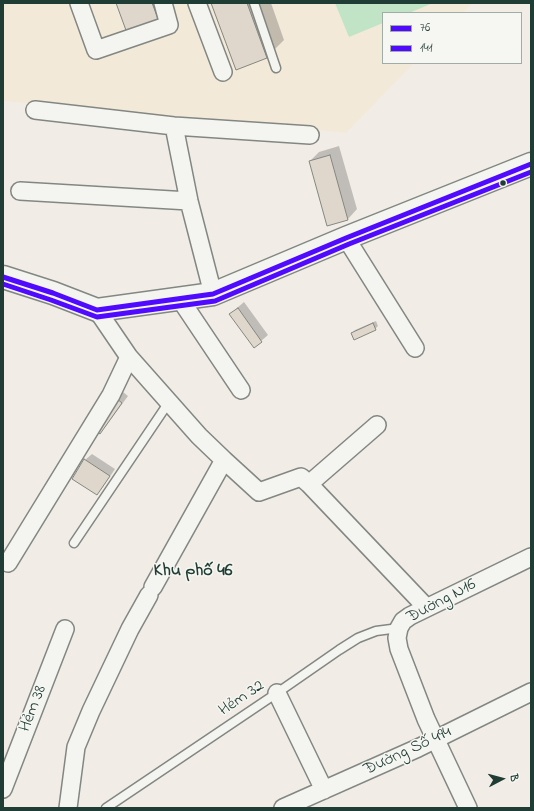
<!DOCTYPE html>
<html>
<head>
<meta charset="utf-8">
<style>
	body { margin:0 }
	#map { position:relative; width:534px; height:811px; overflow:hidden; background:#f1ede6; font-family:"Indie Flower",sans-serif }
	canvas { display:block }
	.frame { position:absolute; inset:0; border:4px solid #1f3d34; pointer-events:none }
	.legend { position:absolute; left:382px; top:12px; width:140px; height:52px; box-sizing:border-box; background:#f6f6f2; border:1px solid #a0aca6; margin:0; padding:5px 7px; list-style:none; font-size:12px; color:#1f3d34 }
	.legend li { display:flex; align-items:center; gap:8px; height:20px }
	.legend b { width:20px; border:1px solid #a0aca6 }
	.north { position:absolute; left:482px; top:759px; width:40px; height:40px; -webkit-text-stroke:3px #f6f6f2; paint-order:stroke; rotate:84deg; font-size:11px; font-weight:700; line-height:16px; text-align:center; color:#1f3d34 }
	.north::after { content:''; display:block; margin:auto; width:14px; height:18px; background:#1f3d34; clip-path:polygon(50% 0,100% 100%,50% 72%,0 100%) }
</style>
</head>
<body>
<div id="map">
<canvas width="534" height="811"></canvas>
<div class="frame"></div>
<ul class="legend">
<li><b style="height:5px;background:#4f0aff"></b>76</li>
<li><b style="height:5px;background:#4f0aff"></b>141</li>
</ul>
<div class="north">B</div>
</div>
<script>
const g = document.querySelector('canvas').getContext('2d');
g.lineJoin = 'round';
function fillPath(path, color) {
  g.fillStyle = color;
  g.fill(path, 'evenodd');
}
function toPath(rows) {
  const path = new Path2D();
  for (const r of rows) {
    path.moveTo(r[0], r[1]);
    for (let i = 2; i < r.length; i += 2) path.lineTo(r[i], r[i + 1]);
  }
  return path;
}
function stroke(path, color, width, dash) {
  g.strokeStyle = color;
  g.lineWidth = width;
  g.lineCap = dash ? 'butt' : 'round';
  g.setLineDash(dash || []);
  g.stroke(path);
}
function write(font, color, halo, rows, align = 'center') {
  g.font = font + ' "Indie Flower",sans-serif';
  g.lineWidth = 3;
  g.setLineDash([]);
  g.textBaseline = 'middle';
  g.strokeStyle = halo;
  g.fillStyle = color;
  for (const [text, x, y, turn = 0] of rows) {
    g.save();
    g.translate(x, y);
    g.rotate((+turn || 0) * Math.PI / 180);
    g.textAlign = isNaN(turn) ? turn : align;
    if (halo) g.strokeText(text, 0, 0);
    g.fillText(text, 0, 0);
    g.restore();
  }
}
const built = toPath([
	[3,3,473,3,463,13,383,13,383,63,414,63,346,133,220,120,3,101]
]);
const green = toPath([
	[335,3,433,3,409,13,383,13,383,23,349,37]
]);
const shadow = toPath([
	[117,3,169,3,171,7,158,20],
	[212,3,271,3,284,40,267,57,236,68],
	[339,146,357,209,348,219,310,161,319,152],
	[244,302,268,335,254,347,230,314],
	[376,321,378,326,375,329,352,333,355,330],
	[123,392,128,396,106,426,100,433,116,399],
	[92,454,115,469,103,487,97,494,85,460]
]);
const building = toPath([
	[116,3,152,3,159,21,127,33,116,3],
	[211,3,247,3,267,58,236,70,211,3],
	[330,155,348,220,327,226,309,161,330,155],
	[238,308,262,342,254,348,229,314,238,308],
	[373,323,376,330,354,340,351,333,373,323],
	[116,398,122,403,100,434,93,429,116,398],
	[84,459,110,476,97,495,72,479,84,459]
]);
const lane = toPath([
	[254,3,276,68],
	[74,543,169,402],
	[106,808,277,693,339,650,358,638,376,631,399,628]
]);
const street = toPath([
	[79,3,96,50,169,25,163,3],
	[197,3,223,72],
	[35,110,174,126,310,135],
	[174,126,189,201,213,294],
	[20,191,189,201],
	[346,238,415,348],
	[180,299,241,390],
	[97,310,129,357,199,436,224,460,259,492,301,477,309,484,426,607],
	[309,484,377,425],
	[8,563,111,395,129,357],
	[153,587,224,460],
	[277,693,324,790],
	[3,789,65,629],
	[68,808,76,747,91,711,130,629,149,595],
	[283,808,418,748,531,692],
	[468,808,426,719,399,649,397,638,399,628,403,621,410,616,531,557]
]);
const secondary = toPath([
	[3,277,53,293,97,310,213,294,346,238,531,164]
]);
const bus1 = toPath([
	[3,277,53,293,97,310,213,294,346,238,531,164]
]);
const bus2 = toPath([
	[3,284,51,300,97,317,215,301,349,244,531,172]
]);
const markers = [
	[503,183,3.5,"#1f3d34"]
];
const streetNames = [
	["Đường N16",442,602,-28],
	["Hẻm 32",242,699,-34],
	["Hẻm 38",34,709,-69],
	["Đường Số 494",408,752,-25]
];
const neighbourhoodNames = [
	["Khu phố 46",193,572]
];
fillPath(built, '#f3e9d9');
fillPath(green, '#c0e4c5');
fillPath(shadow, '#0003');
fillPath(building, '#dfd7cb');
stroke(building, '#838782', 1);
stroke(lane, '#838782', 11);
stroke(street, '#838782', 20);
stroke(secondary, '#838782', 25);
stroke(lane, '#f4f4f1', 8);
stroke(street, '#f4f4f1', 17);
stroke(secondary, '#f4f4f1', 22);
stroke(bus1, '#4f0aff', 5);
stroke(bus2, '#4f0aff', 5);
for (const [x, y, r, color] of markers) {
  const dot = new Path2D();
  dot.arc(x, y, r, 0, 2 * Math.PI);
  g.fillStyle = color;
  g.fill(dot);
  stroke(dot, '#f6f6f2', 1.5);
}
write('17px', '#1f3d34', '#f6f6f2', streetNames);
write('bold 18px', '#1f3d34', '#f6f6f2', neighbourhoodNames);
</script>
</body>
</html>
